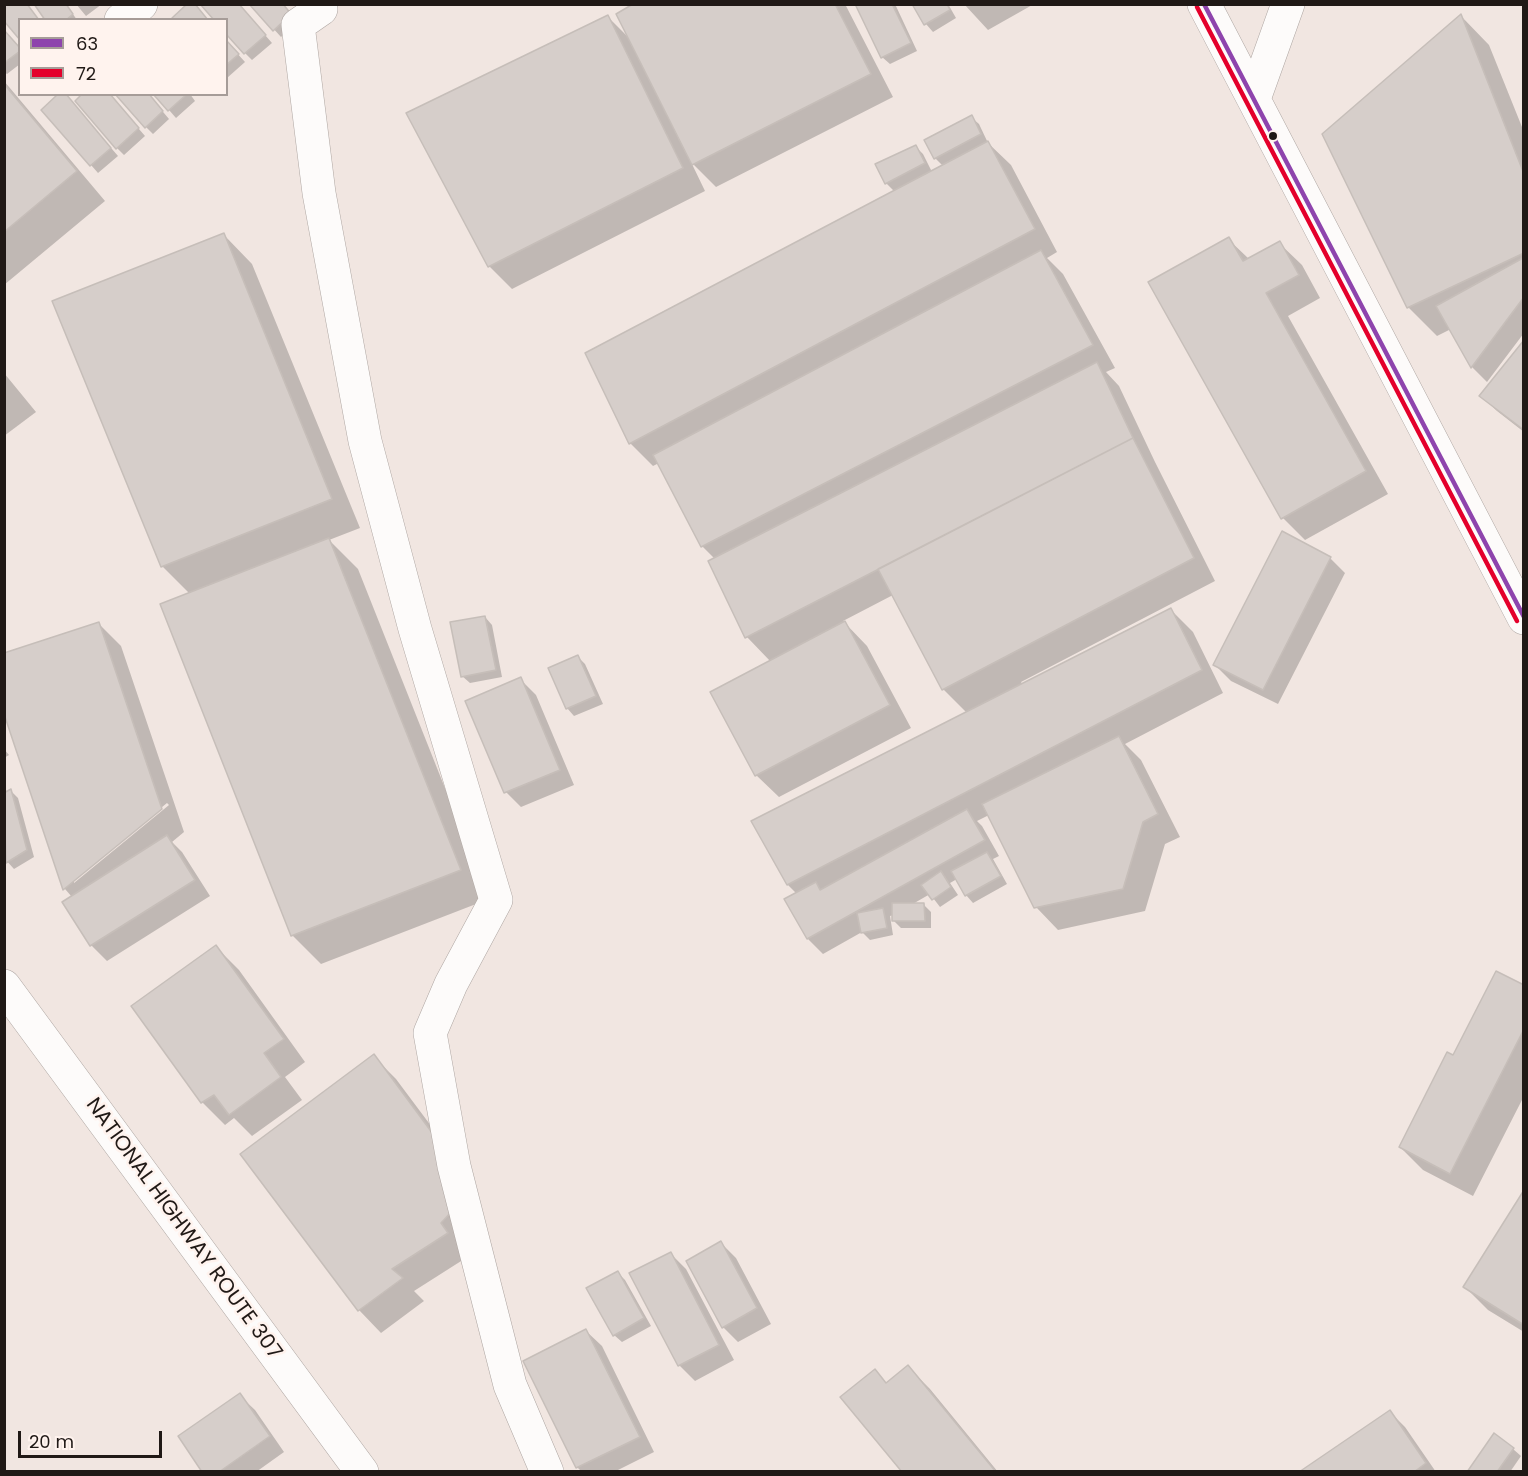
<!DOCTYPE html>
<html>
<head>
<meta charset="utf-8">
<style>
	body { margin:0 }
	#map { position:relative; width:1528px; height:1476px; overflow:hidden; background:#f1e6e1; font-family:Poppins,sans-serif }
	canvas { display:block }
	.frame { position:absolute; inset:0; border:6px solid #201916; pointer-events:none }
	.legend { position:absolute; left:18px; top:18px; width:210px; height:78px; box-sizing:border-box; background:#fff3ee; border:2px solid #a69c98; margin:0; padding:8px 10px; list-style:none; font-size:18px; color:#201916 }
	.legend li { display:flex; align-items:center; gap:12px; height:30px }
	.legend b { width:30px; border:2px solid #a69c98 }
	.scale { position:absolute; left:18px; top:1431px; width:144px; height:27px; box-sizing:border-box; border:3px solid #201916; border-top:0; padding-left:8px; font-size:18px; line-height:21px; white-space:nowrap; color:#201916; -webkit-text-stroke:4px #fff3ee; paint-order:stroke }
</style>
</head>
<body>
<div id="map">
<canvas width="1528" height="1476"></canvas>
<div class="frame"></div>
<ul class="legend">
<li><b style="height:8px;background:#8e44ad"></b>63</li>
<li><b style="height:8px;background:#e4002b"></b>72</li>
</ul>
<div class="scale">20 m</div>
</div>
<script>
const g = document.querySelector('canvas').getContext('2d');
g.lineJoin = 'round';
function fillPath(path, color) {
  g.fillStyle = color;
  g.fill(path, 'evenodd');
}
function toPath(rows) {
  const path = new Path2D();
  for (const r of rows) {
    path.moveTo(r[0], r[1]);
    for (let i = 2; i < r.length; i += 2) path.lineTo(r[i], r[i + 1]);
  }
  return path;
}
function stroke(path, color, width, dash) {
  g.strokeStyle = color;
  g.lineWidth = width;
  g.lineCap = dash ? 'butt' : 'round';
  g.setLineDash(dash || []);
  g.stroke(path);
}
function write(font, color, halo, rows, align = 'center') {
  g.font = font + ' Poppins,sans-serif';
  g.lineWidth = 5;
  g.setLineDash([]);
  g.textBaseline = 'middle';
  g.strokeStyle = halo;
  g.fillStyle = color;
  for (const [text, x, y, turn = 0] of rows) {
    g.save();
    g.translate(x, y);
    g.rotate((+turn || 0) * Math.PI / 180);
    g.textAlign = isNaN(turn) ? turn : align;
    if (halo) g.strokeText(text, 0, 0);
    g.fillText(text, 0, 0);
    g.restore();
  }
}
const shadow = toPath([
	[66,4,77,20,47,20],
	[76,4,102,4,86,16],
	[238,4,272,43,252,60,245,53],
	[251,4,297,22,281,37],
	[637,4,845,4,893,97,716,187,691,162,705,191,512,289,490,267,408,114,608,17,630,39],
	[857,4,895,4,917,51,890,64,882,57],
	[914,4,948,4,956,18,933,32,926,24],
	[964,4,1034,4,988,30],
	[1461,16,1489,45,1524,132,1524,333,1487,382,1472,367,1451,329,1437,336,1408,307],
	[4,30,20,49,20,64,7,74,4,72],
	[226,41,245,62,227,78,226,77],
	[4,81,105,201,4,285],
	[109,94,145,136,124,155,117,148],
	[148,94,169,119,153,134,146,127],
	[155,94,190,94,195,101,176,118],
	[70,100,118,156,98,173,43,110],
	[971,117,979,124,988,143,1011,165,1057,252,1047,258,1063,274,1115,368,1106,372,1119,386,1155,462,1215,581,1021,682,1023,685,1171,610,1193,632,1223,693,1125,744,1141,760,1180,837,1165,844,1145,911,1058,930,1036,907,989,815,977,821,982,826,999,856,993,859,1007,884,973,903,966,895,957,879,950,883,958,895,940,907,930,894,911,905,924,905,931,912,931,928,901,928,894,921,894,915,890,916,893,935,870,940,862,932,823,954,808,939,797,894,788,885,754,822,967,713,943,689,893,595,843,621,867,646,911,728,779,797,756,775,771,662,747,637,715,559,702,546,659,463,653,466,630,443,587,353,895,192,886,183,916,147,923,154,932,172,943,166,935,158],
	[224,235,252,264,360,528,329,540,358,569,489,899,321,964,292,935,190,594,162,566],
	[1228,239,1249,259,1279,243,1302,265,1320,298,1288,316,1388,494,1305,540,1283,518],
	[1524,342,1524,432,1497,411,1481,396],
	[4,373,36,412,4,436],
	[1330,558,1345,573,1278,704,1231,681,1215,665],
	[485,617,492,625,502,677,470,683,462,676],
	[98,623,121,646,184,832,172,842,182,852,210,896,107,961,92,946,64,902,72,897,65,889,4,709],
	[167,803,169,805,74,883,74,879],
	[578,657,585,664,603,704,574,716,567,708],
	[520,679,536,695,574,785,521,807,506,792],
	[4,749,9,755,4,758],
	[4,787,8,793,11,791,18,798,34,857,14,869,4,858],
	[216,947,239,970,305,1062,285,1077,302,1100,252,1136,234,1118,225,1125,202,1102,133,1007],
	[1524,987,1524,1096,1473,1196,1423,1170,1400,1147,1454,1057],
	[373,1056,396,1079,455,1158,469,1256,414,1291,424,1301,381,1333,359,1310],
	[1524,1193,1524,1332,1488,1310,1465,1287],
	[721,1243,736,1258,771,1324,738,1342,723,1327],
	[671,1254,686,1269,734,1360,695,1381,679,1365,631,1274],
	[617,1272,625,1280,651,1326,622,1342,614,1335],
	[586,1331,602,1346,654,1452,614,1472,582,1472,577,1467],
	[908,1367,930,1389,998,1472,904,1472,875,1371,887,1384],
	[239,1395,255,1410,284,1452,256,1472,204,1472],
	[1390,1412,1405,1427,1436,1472,1302,1472],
	[1513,1449,1521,1456,1510,1472,1468,1472]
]);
const building = toPath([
	[4,4,27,4,39,20,20,20,20,40,4,21,4,4],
	[34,4,66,4,73,14,66,20,45,20,34,4],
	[187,4,195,4,208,20,174,20,172,18,187,4],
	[200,4,239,4,266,35,244,54,226,34,226,20,214,20,200,4],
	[249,4,283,4,291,14,273,31,249,4],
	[633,4,835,4,871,74,692,165,616,14,633,4],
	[855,4,892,4,911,43,881,58,855,4],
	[912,4,947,4,950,10,924,25,912,4],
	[1461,14,1524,174,1524,253,1407,308,1322,134,1461,14],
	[608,15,683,168,488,267,406,113,608,15],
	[4,30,20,48,20,51,4,63,4,30],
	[226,40,239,54,226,65,226,40],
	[4,84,77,171,4,232,4,84],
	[58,94,66,94,111,148,90,166,41,110,58,94],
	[82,94,110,94,139,128,116,149,75,101,82,94],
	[115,94,149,94,163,111,145,128,115,94],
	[153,94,187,94,168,111,153,94],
	[972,115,981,134,934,159,924,140,972,115],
	[988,141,1035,229,629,444,585,353,988,141],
	[916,145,925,163,885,184,875,164,916,145],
	[224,233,332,499,161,567,52,301,224,233],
	[1229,237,1243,261,1280,241,1299,275,1266,293,1366,471,1281,519,1148,282,1229,237],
	[1041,250,1093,345,701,547,653,455,1041,250],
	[1523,258,1524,297,1471,368,1436,306,1523,258],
	[1524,340,1524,430,1479,396,1524,340],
	[1097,362,1133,438,745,638,708,561,1097,362],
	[1133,438,1194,558,942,690,878,569,1133,438],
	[1282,531,1331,557,1263,690,1213,665,1282,531],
	[329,538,461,870,291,936,160,604,329,538],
	[1171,608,1202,670,787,885,751,821,1171,608],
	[485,616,496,670,461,677,450,622,485,616],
	[845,621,890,705,755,776,710,692,845,621],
	[99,622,162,809,63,890,4,714,4,653,99,622],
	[578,655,596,696,566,709,548,668,578,655],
	[521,677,560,770,504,793,465,701,521,677],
	[1119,736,1158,814,1143,822,1123,889,1034,908,982,804,1119,736],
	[11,789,27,850,6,863,4,793,11,789],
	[967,809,985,840,807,939,784,899,816,882,820,890,967,809],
	[167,835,195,880,90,946,62,902,167,835],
	[987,852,1001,876,965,896,951,871,987,852],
	[941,871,951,887,932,900,921,885,941,871],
	[892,903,924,903,925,921,892,921,892,903],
	[883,908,887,928,861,933,857,913,883,908],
	[216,945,284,1039,264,1053,281,1077,229,1115,214,1095,201,1103,131,1006,216,945],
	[1496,971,1524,985,1524,1029,1450,1174,1399,1147,1447,1052,1453,1055,1496,971],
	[374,1054,433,1134,453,1210,441,1223,448,1233,392,1269,403,1278,358,1311,240,1154,374,1054],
	[1524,1190,1524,1325,1463,1287,1524,1190],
	[721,1241,757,1308,722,1328,686,1261,721,1241],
	[671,1252,719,1345,678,1366,629,1273,671,1252],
	[618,1271,644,1318,613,1336,586,1288,618,1271],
	[586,1329,640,1437,576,1468,523,1361,586,1329],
	[908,1365,996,1472,902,1472,840,1397,875,1369,886,1383,908,1365],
	[240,1393,270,1436,219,1472,202,1472,178,1436,240,1393],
	[1390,1410,1426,1463,1414,1472,1299,1472,1390,1410],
	[1494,1433,1514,1448,1497,1472,1467,1472,1494,1433]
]);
const minor = toPath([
	[317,4,321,9,298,25,319,193,365,441,415,629,496,900,451,984,430,1033,454,1166,510,1385,547,1472],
	[1204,4,1524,618],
	[121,20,141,4],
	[1254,99,1288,4]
]);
const highway = toPath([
	[4,986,362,1472]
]);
const bus1 = toPath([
	[1204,4,1524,617]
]);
const bus2 = toPath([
	[1197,7,1517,621]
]);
const markers = [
	[1273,136,5,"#201916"]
];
const streetNames = [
	["NATIONAL HIGHWAY ROUTE 307",183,1229,54]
];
fillPath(shadow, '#0003');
fillPath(building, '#d6ceca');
stroke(building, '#c6beb9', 1.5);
stroke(minor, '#ada5a1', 34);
stroke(highway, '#ada5a1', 34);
stroke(minor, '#fdfbfa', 33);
stroke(highway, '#fdfbfa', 33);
stroke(bus1, '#8e44ad', 4.5);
stroke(bus2, '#e4002b', 4.5);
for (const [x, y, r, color] of markers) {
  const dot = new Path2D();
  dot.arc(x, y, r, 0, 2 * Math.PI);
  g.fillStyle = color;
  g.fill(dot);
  stroke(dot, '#fff3ee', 2);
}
write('21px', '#201916', '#fff3ee', streetNames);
</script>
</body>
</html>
